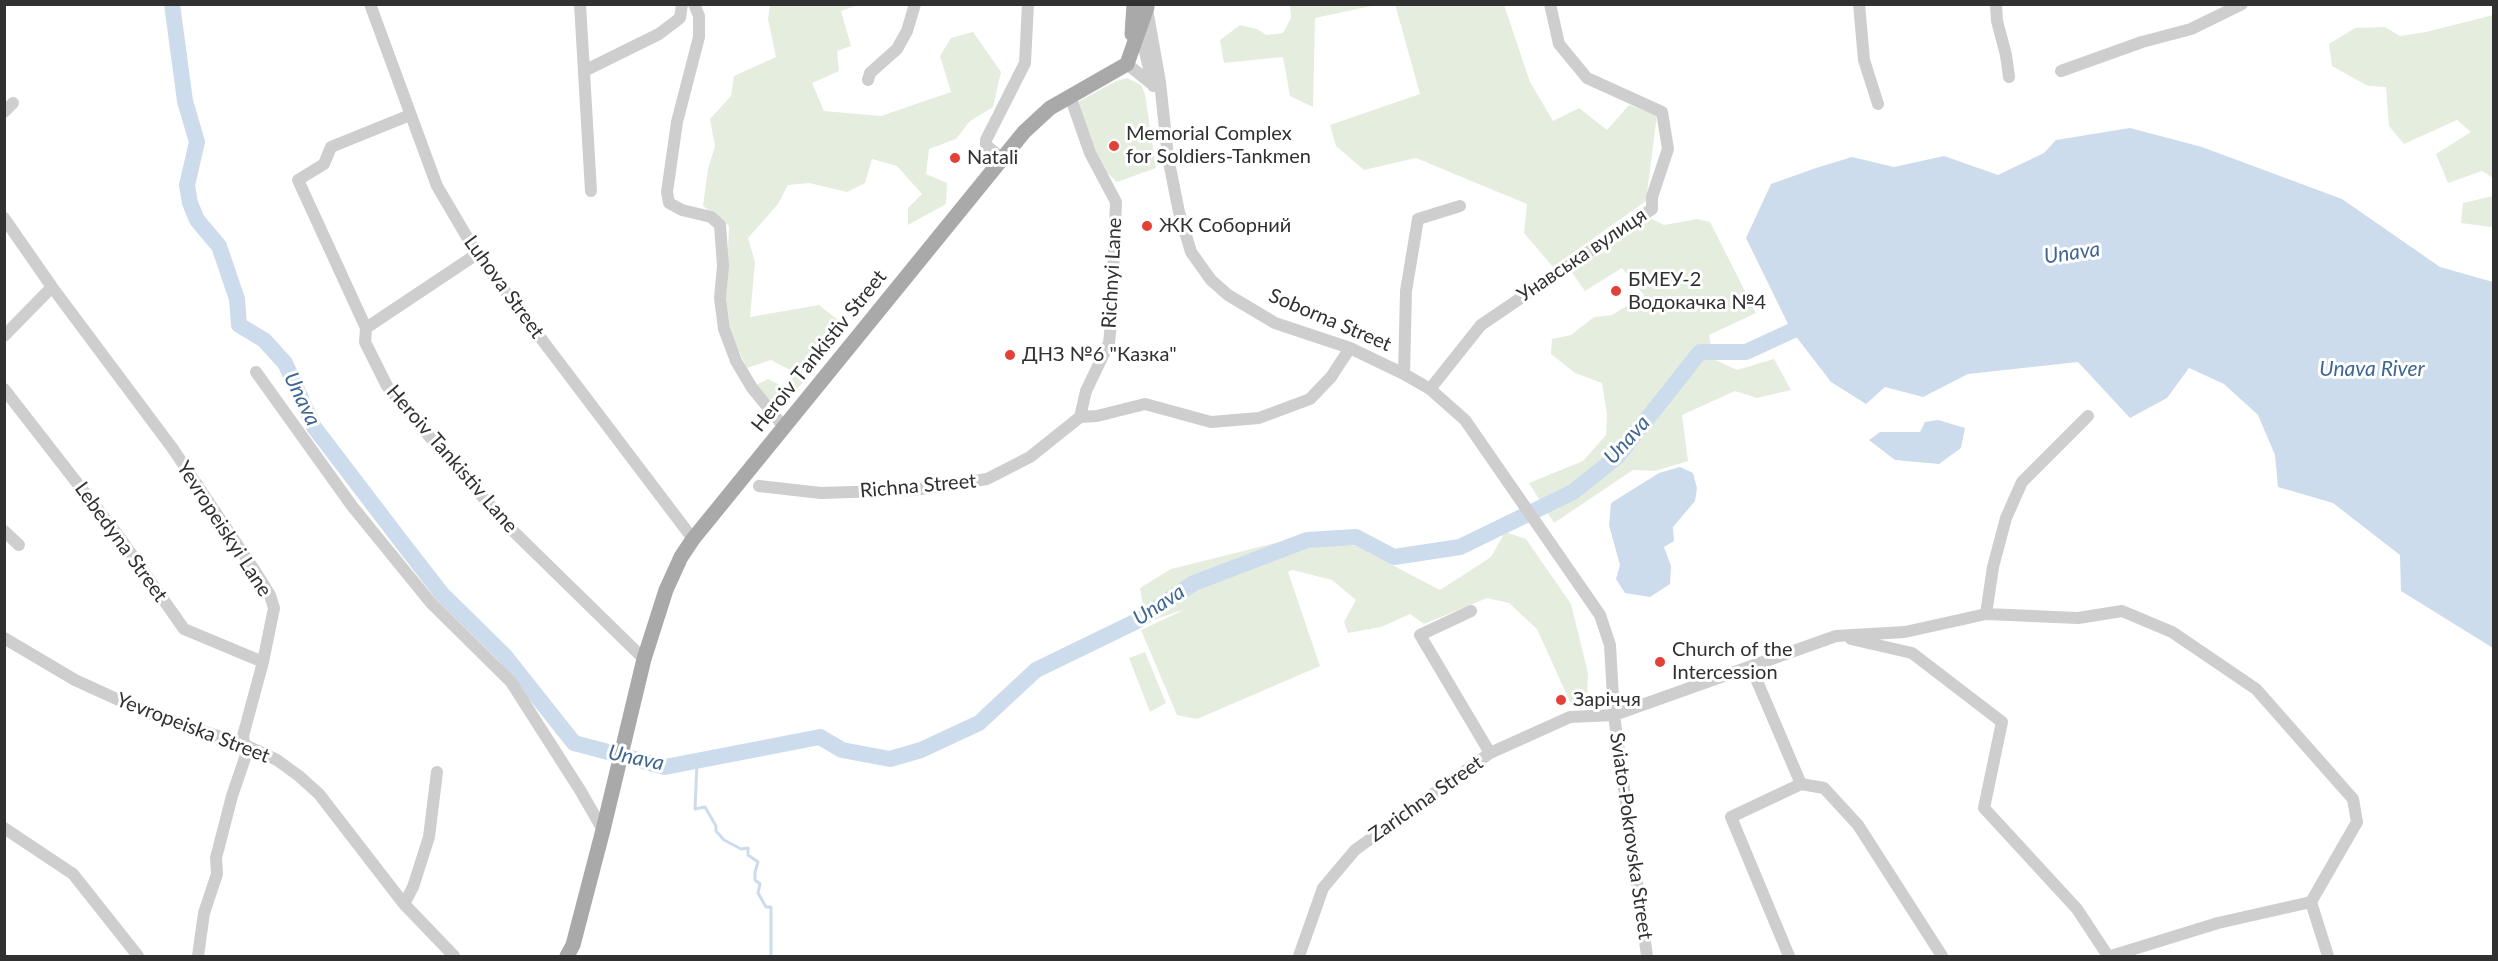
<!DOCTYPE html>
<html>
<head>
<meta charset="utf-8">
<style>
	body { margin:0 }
	#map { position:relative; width:2498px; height:961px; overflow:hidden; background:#fff; font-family:Lato,sans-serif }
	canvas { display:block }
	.frame { position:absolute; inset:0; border:6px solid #313131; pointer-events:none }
</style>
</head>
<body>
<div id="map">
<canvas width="2498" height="961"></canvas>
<div class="frame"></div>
</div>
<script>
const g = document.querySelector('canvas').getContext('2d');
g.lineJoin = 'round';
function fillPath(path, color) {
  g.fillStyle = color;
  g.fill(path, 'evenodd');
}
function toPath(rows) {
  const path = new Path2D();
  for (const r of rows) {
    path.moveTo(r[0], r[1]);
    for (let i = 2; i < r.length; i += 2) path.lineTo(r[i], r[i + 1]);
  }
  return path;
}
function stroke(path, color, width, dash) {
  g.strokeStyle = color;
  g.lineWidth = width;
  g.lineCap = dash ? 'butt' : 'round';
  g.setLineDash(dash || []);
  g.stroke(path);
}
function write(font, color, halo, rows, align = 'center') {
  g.font = font + ' Lato,sans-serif';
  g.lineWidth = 6;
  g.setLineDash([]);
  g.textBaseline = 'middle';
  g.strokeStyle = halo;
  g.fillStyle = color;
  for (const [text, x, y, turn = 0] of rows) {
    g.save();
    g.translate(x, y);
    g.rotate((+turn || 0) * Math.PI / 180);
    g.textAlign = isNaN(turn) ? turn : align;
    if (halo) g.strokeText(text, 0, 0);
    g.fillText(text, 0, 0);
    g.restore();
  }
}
const green = toPath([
	[1395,4,1504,5,1530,82,1553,121,1579,108,1607,130,1629,105,1657,115,1646,201,1553,267,1524,233,1527,204,1416,158,1364,170,1336,146,1330,125,1420,94],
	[770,5,858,5,841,11,851,46,837,51,839,71,812,83,824,111,881,116,951,92,940,56,951,38,973,32,1001,72,993,107,970,121,956,139,929,149,926,174,947,183,946,204,908,225,908,208,922,194,897,166,872,159,865,183,847,192,809,183,788,185,778,204,748,238,755,262,750,317,819,305,843,324,832,349,777,412,756,385,768,379,784,387,794,372,771,360,747,368,731,335,726,297,729,226,703,206,708,169,715,146,710,119,731,96,734,76,776,57,768,19],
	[1290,5,1376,5,1315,18,1313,107,1290,96,1283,57,1224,63,1220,40,1240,25,1257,29,1266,35,1283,33,1291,18],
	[2493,15,2493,178,2482,171,2448,183,2436,154,2471,132,2457,120,2404,144,2389,126,2386,87,2368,86,2332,66,2329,44,2355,28,2385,27,2400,36,2426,32],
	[1127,78,1141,85,1145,94,1156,168,1117,182,1101,167,1076,103,1116,81],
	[2493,196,2493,225,2490,227,2461,223,2463,203],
	[1652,219,1664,225,1697,219,1710,222,1756,313,1709,335,1713,359,1737,370,1774,359,1791,390,1757,398,1735,391,1682,415,1688,461,1655,471,1633,470,1554,523,1529,483,1583,461,1606,435,1607,414,1602,383,1575,373,1551,354,1552,339,1571,335,1594,317,1612,315,1644,295,1622,268,1585,291,1571,271],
	[1505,532,1526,539,1571,604,1588,673,1587,697,1571,704,1537,629,1509,603,1487,598,1424,624,1410,614,1381,627,1348,633,1344,622,1356,600,1332,580,1293,570,1288,572,1320,666,1197,719,1177,715,1141,630,1186,609,1150,621,1143,605,1140,588,1171,569,1291,539,1356,546,1440,590,1491,557],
	[1145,652,1166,703,1150,712,1129,658]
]);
const water = toPath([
	[2130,128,2202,147,2342,199,2440,267,2493,282,2493,648,2401,591,2400,555,2333,503,2278,487,2275,455,2258,415,2224,384,2189,368,2167,398,2130,418,2078,362,1968,374,1923,397,1885,387,1866,404,1831,382,1791,330,1746,238,1771,184,1816,168,1852,157,1894,167,1944,156,1998,175,2044,153,2056,140],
	[1938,420,1965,428,1961,448,1939,464,1895,460,1869,440,1880,432,1920,432,1925,422],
	[1680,467,1693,473,1697,488,1695,501,1673,527,1674,541,1664,547,1671,566,1670,584,1650,597,1625,593,1616,579,1620,565,1609,525,1611,503,1659,473]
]);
const stream = toPath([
	[697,762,695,809,705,807,716,826,716,831,724,840,741,849,748,848,748,855,758,862,755,872,755,880,760,884,758,893,766,907,771,907,771,956]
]);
const river = toPath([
	[172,4,185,101,197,142,187,185,190,203,197,220,219,246,237,299,239,325,264,340,285,363,314,427,404,545,442,594,505,656,574,743,665,767,820,737,842,750,890,759,921,750,979,723,1036,670,1139,620,1194,583,1307,540,1356,537,1394,557,1460,547,1573,492,1617,457,1700,352,1746,352,1811,322]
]);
const minor = toPath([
	[370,4,437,186,477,254,693,539],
	[580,4,591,191],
	[694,4,699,16,699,37,677,122,667,192,669,203,682,210,711,217,720,225,723,266,720,298,724,329,736,361,752,388,784,427],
	[1859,4,1864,60,1878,104],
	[1996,4,1997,21,2006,55,2009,77],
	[1147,9,1160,82,1168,157,1179,212,1191,252,1211,280,1228,295,1275,323,1350,348,1404,374,1430,389,1465,420,1600,615,1610,645,1614,715,1647,956],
	[1139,26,1153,86],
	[1127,64,1152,84],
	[584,71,659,34,680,18,682,4],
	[2061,71,2142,42,2191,29,2242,4],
	[868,80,870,73,897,49,907,31,915,4],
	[1070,96,1090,153,1116,202,1111,324,1109,343,1086,391,1080,417],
	[4,112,13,103],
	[410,115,331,147,324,164,298,180,366,328,365,342,387,386,429,436,511,529,644,659],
	[1001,158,986,145,986,140,1025,63,1028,4],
	[4,218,52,287,173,449,253,568,270,595,274,608,263,662,243,736,246,755,232,796,216,858,217,874,204,913,198,956],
	[366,328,477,254],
	[4,336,52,287],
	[256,372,352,506,431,603,511,682,580,790,603,830],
	[1404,374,1406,291,1418,219,1460,206],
	[4,389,120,538,184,629,263,662],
	[1430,389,1481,325,1652,209,1652,197,1668,149,1662,112,1587,78,1559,44,1550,4],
	[759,486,821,493,914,490,987,479,1030,457,1080,417,1097,416,1145,404,1211,422,1259,418,1310,399,1331,377,1350,348],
	[4,531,19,545],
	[1471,611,1420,635,1490,753],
	[1986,614,1993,567,2006,518,2022,482,2088,416],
	[4,638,75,680,145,712,245,745,277,760,299,776,319,794,404,904,454,956],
	[1851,639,1912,653,2002,722,1984,808,2077,909,2108,956],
	[1751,667,1801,784,1824,788,1858,825,1942,956],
	[4,828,73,874,138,956],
	[404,904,413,887,429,837,437,772],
	[1299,956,1323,888,1355,850,1490,753,1570,717,1614,715,1836,636,1905,632,1986,614,2078,618,2122,611,2172,632,2256,689,2353,799,2357,822,2311,902,2328,956],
	[1789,956,1731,817,1801,784],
	[2111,956,2218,923,2311,902]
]);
const major = toPath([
	[1132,34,1134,4],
	[567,956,573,945,603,830,644,659,666,590,681,557,693,539,1024,132,1050,108,1127,64,1147,7,1146,4]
]);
const markers = [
	[1114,146,6,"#e34037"],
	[955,158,6,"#e34037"],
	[1147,226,6,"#e34037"],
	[1616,291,6,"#e34037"],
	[1010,355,6,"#e34037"],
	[1660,662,6,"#e34037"],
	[1561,700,6,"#e34037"]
];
const poiNames = [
	["Memorial Complex",1126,134],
	["for Soldiers-Tankmen",1126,157],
	["Natali",967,158],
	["ЖК Соборний",1159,226],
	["БМЕУ-2",1628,280],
	["Водокачка №4",1628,303],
	["ДНЗ №6 \"Казка\"",1022,355],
	["Church of the",1672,650],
	["Intercession",1672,673],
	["Заріччя",1573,700]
];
const streetNames = [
	["Унавська вулиця",1582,255,-34],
	["Richnyi Lane",1112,273,-87],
	["Luhova Street",504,287,54],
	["Soborna Street",1330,320,23],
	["Heroiv Тankistiv Street",819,351,-51],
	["Heroiv Tankistiv Lane",452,459,49],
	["Richna Street",918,486,-5],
	["Yevropeiskyi Lane",224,529,57],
	["Lebedyna Street",121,542,54],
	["Yevropeiska Street",193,728,21],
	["Zarichna Street",1426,799,-35],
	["Sviato-Pokrovska Street",1631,836,82]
];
const waterNames = [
	["Unava",2072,253,-8],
	["Unava River",2372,369],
	["Unava",302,399,64],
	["Unava",1627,440,-48],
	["Unava",1159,605,-33],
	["Unava",636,758,12]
];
fillPath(green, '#e5eddf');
fillPath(water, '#ccdcec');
stroke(stream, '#ccdcec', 3);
stroke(river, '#ccdcec', 16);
stroke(minor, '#cecece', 12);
stroke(major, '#a9a9a9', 15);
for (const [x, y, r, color] of markers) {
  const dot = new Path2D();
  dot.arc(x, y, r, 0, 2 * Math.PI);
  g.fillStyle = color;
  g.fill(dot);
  stroke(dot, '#fff', 2);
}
write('20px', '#313131', '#fff', poiNames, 'left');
write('20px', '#313131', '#fff', streetNames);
write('italic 21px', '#3f6792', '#fff', waterNames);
</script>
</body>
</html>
